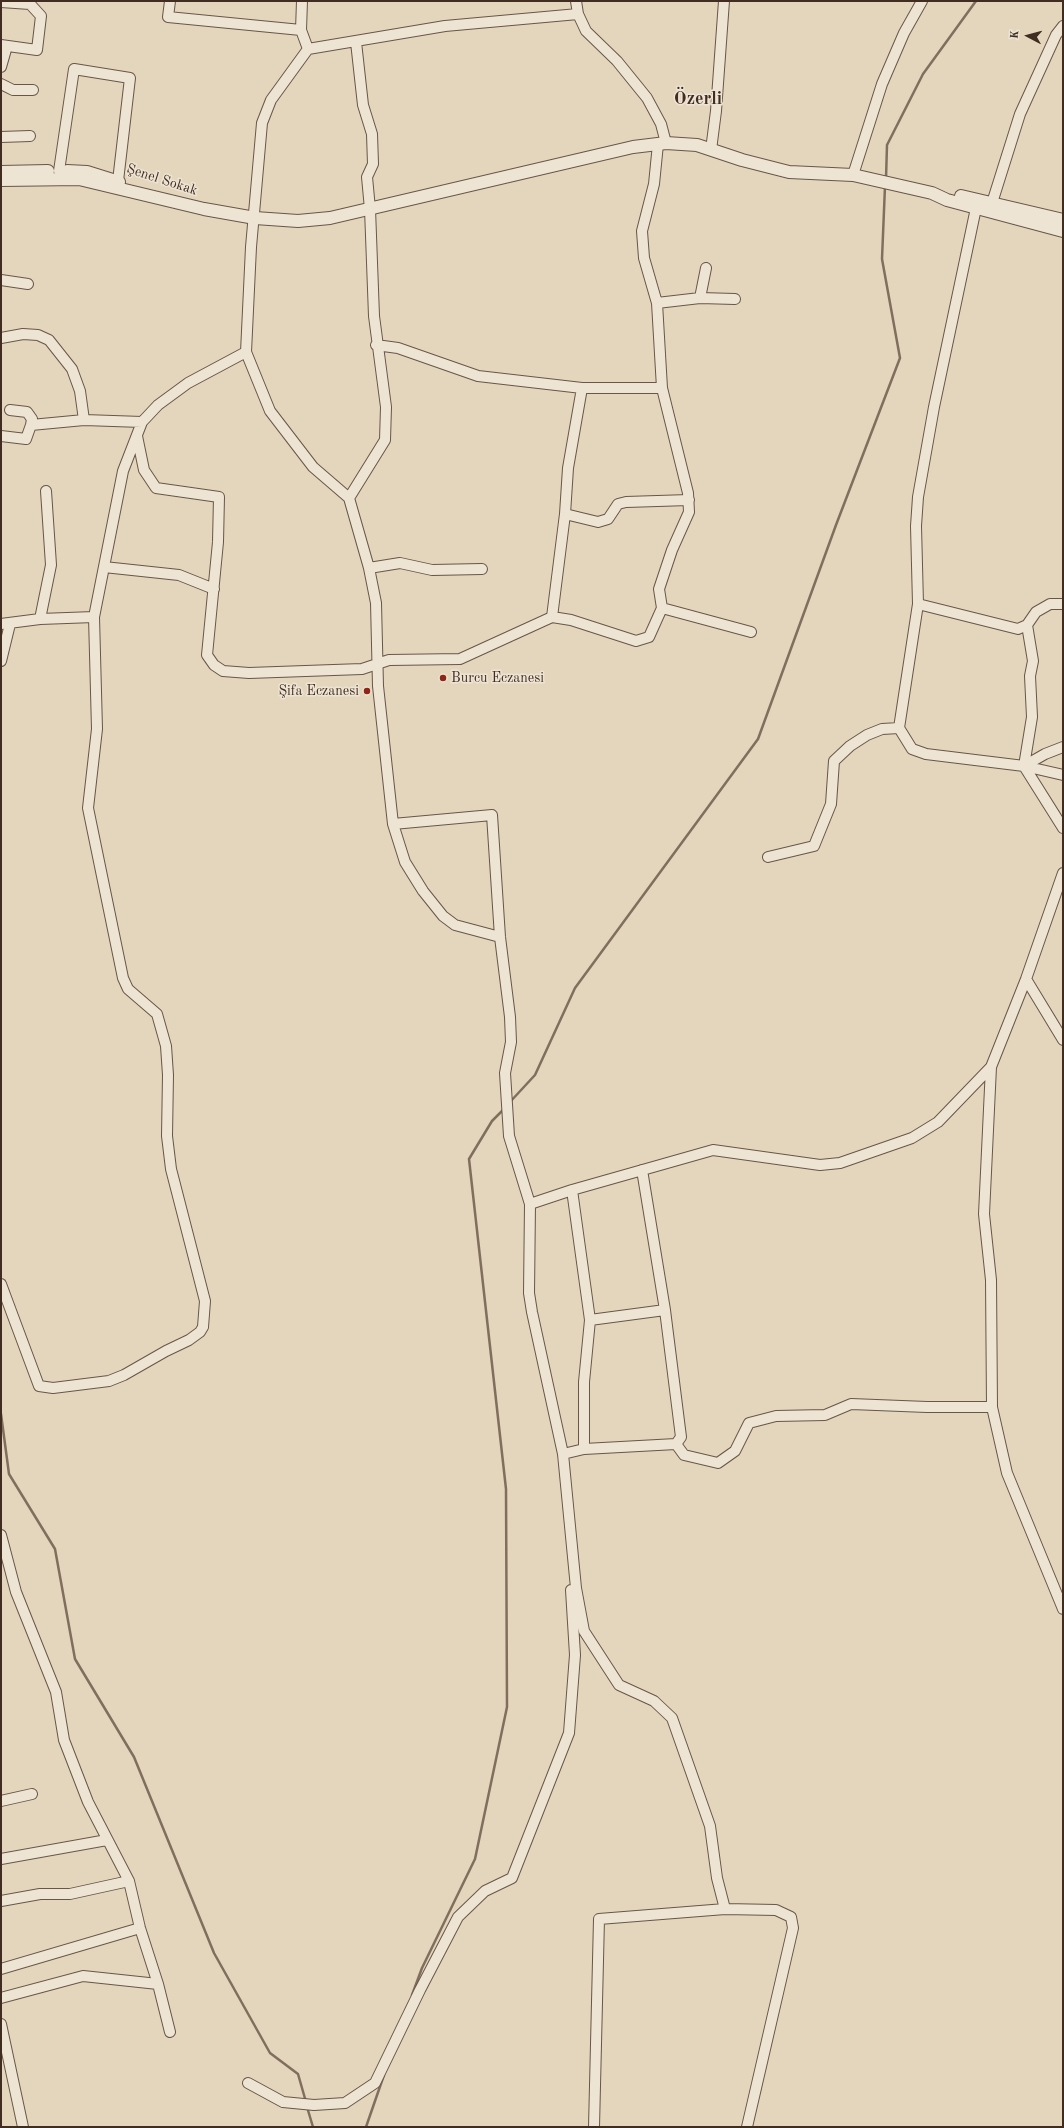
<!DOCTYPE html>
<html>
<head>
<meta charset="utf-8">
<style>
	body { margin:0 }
	#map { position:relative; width:1064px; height:2128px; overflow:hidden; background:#e3d6bd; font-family:"Old Standard TT",serif }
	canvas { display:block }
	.frame { position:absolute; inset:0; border:2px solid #402c20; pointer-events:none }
	.north { position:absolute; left:1008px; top:16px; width:40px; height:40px; -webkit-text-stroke:3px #ede4d4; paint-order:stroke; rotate:276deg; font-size:11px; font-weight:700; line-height:16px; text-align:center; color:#402c20 }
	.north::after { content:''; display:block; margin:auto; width:14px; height:18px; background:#402c20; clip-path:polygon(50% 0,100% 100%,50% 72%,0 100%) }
</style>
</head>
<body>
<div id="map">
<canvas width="1064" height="2128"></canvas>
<div class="frame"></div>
<div class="north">K</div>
</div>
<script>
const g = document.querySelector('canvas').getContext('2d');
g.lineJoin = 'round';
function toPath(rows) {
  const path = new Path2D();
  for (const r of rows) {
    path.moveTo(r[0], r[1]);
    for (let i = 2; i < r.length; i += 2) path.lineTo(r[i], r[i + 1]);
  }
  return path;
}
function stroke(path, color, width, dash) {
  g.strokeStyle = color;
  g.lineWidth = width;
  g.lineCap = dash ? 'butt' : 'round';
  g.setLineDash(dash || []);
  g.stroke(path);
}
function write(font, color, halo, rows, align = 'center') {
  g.font = font + ' "Old Standard TT",serif';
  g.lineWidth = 3;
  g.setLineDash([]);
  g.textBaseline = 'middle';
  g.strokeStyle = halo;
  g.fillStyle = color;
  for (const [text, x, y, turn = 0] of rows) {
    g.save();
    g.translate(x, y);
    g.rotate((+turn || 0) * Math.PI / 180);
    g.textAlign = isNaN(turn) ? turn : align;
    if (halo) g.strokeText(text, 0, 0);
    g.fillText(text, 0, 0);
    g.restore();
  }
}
const stream = toPath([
	[886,179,887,145,923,74,976,1],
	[510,1102,535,1075,575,988,758,739,836,525,900,358,882,259,885,186],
	[1,1414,9,1474,55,1549,75,1659,134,1757,214,1953,270,2053,298,2074,306,2102],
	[412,1995,422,1968,475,1859,507,1707,506,1489,469,1159,492,1121,504,1109],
	[307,2107,313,2127],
	[366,2127,384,2075]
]);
const minor = toPath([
	[170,1,168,17,301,30],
	[302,1,301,30,308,49],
	[576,1,578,14,586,31,617,61,647,98,661,124,666,143],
	[1,2,30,4,41,16,37,50,1,45],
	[1,67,7,46],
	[1,84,13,90,33,90],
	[1,137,30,136],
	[711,150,716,111,724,1],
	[59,171,74,69,130,78,118,181],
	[853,175,882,84,904,33,922,1],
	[992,203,1020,114,1056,35,1063,26],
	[976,208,934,407,918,497,916,526,918,604,899,728,912,749,926,754,1024,766,1063,775],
	[1,280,28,284],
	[700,298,706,268],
	[657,303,700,298,735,299],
	[1,338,23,334,38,335,49,340,72,369,80,391,84,420],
	[376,345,398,348,478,376,582,388,662,388],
	[31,425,84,420,142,422],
	[1,436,26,439,31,425,32,419,27,412,10,410],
	[137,436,144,470,156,488,219,497,218,542,207,655,214,665,223,671,249,673,362,669,389,660,460,659,552,617,571,620,636,641,649,637,662,608,659,589,672,550,689,512,688,493,662,388,657,303,644,258,642,231,654,184,658,144],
	[349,498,385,440,386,407,374,316,370,209,367,177,373,164,372,134,363,105,356,42],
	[565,514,598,522,608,519,618,504,626,502,689,500],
	[104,567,179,575,214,589],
	[369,568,400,563,432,570,482,569],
	[918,604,1018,629,1027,625,1036,612,1050,604,1063,604],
	[662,608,751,632],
	[552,617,565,514,568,468,582,388],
	[40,619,51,565,46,491],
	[1,624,40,619,94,617],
	[1027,625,1033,661,1030,676,1032,717,1024,766,1063,828],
	[1,661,10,624],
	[1024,766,1045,754,1063,747],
	[393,824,492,815,500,937,510,1017,511,1042,505,1073,509,1136,530,1204,529,1293,532,1312,563,1454,576,1588,584,1631,619,1685,654,1701,672,1718,710,1826,717,1878,725,1909],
	[768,857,814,846,831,804,834,761,850,746,867,735,882,729,899,728],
	[500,937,455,925,443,916,423,891,405,862,393,824,378,686,376,603,369,568,349,498,313,467,270,411,246,352,251,247,262,123,271,100,308,49,445,26,578,14],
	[1026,979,1063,1040],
	[991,1067,984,1214,991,1280,992,1407,1007,1473,1063,1609],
	[572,1190,590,1320,584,1382,584,1449],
	[530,1204,572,1190,713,1150,820,1165,840,1163,912,1138,938,1122,991,1067,1026,979,1063,873],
	[1,1284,39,1386,53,1388,109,1381,124,1375,166,1351,189,1340,200,1332,203,1327,205,1301,171,1169,167,1136,168,1075,166,1046,157,1014,128,989,123,978,88,808,97,729,94,617,123,471,142,422,158,405,188,383,246,352],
	[590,1320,665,1310],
	[676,1444,684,1455,718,1463,735,1451,749,1423,776,1416,825,1415,851,1404,927,1407,992,1407],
	[563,1454,584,1449,676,1444,681,1437,665,1310,642,1170],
	[1,1535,16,1592,56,1692,64,1740,88,1802,129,1881,140,1928,158,1984,170,2032],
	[1,1801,32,1794],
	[1,1859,107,1840],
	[1,1901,40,1894,70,1894,129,1881],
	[1,1969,140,1928],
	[1,1998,83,1976,158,1984],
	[1,2024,23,2127],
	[248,2083,283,2102,314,2105,345,2103,375,2083,420,1990,458,1917,485,1891,512,1878,569,1733,575,1655,571,1590],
	[594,2127,599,1919,725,1909,776,1910,791,1917,793,1928,747,2127]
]);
const tertiary = toPath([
	[67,171,87,172,119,182],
	[1,172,48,171],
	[1,180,79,179,204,209,255,218,298,221,330,218,633,147,666,143,697,145,742,160,789,172,853,175,932,193,947,200,1063,231],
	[961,196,1063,220]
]);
const markers = [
	[443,678,4,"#8f2418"],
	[367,691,4,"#8f2418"]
];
const streetNames = [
	["Şenel Sokak",162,180,18]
];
const poiNames = [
	["Burcu Eczanesi",451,678],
	["Şifa Eczanesi",359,691,"right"]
];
const districtNames = [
	["Özerli",698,99]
];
stroke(stream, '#816f5e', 2.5);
stroke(minor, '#695647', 12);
stroke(tertiary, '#695647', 14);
stroke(minor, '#ede4d4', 10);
stroke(tertiary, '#ede4d4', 12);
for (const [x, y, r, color] of markers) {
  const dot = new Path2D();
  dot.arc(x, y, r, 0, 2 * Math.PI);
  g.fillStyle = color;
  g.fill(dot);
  stroke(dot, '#ede4d4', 1.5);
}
write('14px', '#402c20', '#ede4d4', streetNames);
write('14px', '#402c20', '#ede4d4', poiNames, 'left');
write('bold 18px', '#402c20', '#ede4d4', districtNames);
</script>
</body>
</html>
